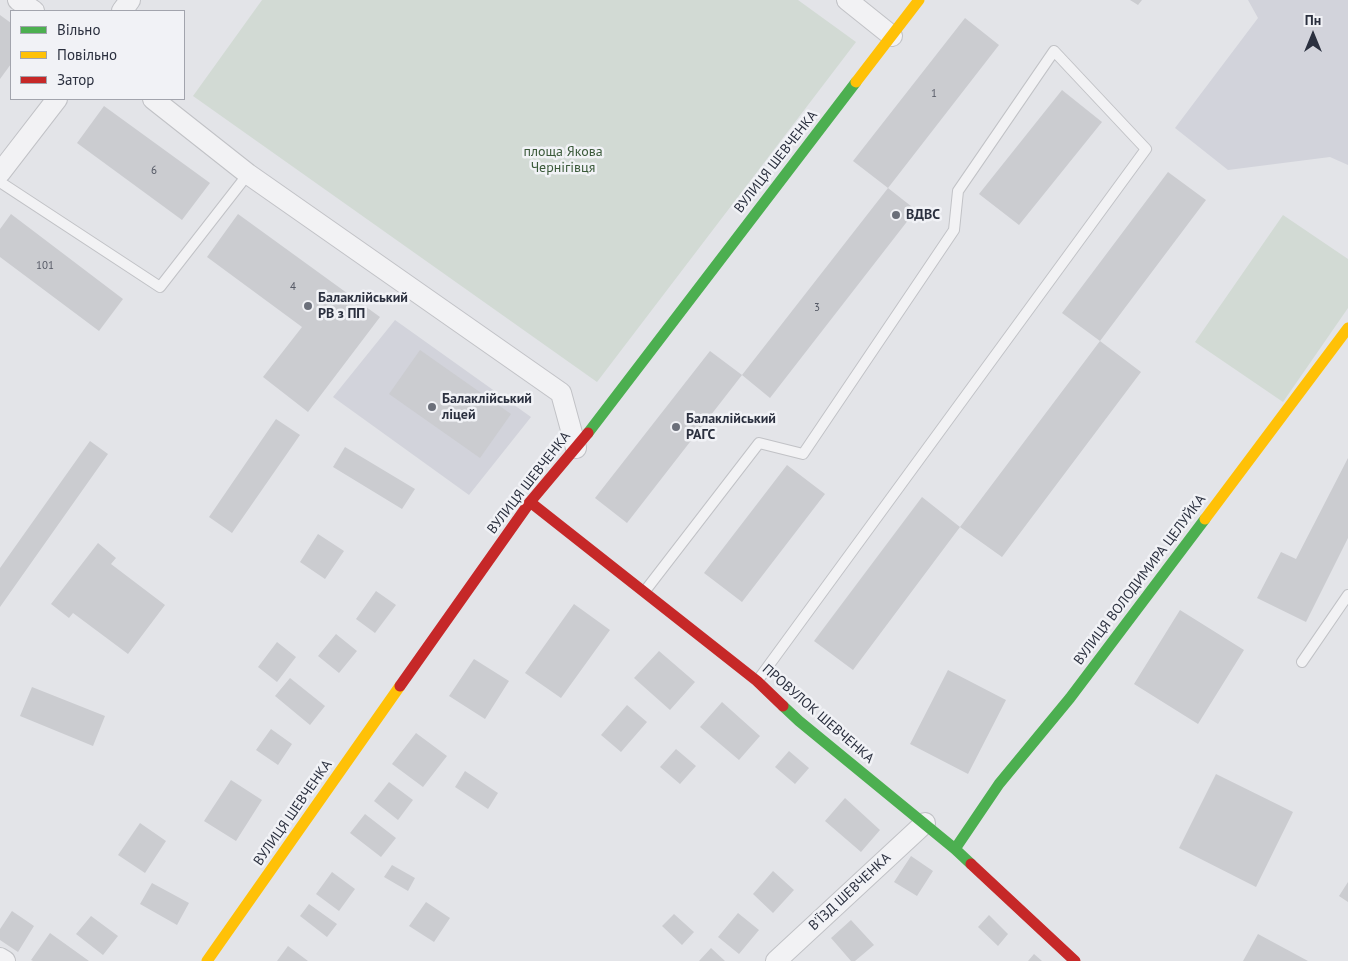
<!DOCTYPE html>
<html>
<head>
<meta charset="utf-8">
<style>
	body { margin:0 }
	#map { position:relative; width:1348px; height:961px; overflow:hidden; background:#e3e4e8; font-family:"PT Sans",sans-serif }
	canvas { display:block }
	.legend { position:absolute; left:10px; top:10px; width:175px; height:90px; box-sizing:border-box; background:#f1f2f6; border:1px solid #a2a4ad; margin:0; padding:6px 9px; list-style:none; font-size:15px; color:#2b303f }
	.legend li { display:flex; align-items:center; gap:10px; height:25px }
	.legend b { width:25px; border:1px solid #a2a4ad }
	.north { position:absolute; left:1288px; top:10px; width:50px; height:50px; -webkit-text-stroke:4px #f1f2f6; paint-order:stroke; rotate:0deg; font-size:14px; font-weight:700; line-height:20px; text-align:center; color:#2b303f }
	.north::after { content:''; display:block; margin:auto; width:18px; height:22px; background:#2b303f; clip-path:polygon(50% 0,100% 100%,50% 72%,0 100%) }
</style>
</head>
<body>
<div id="map">
<canvas width="1348" height="961"></canvas>
<ul class="legend">
<li><b style="height:6px;background:#4caf50"></b>Вільно</li>
<li><b style="height:6px;background:#ffc107"></b>Повільно</li>
<li><b style="height:6px;background:#c62828"></b>Затор</li>
</ul>
<div class="north">Пн</div>
</div>
<script>
const g = document.querySelector('canvas').getContext('2d');
g.lineJoin = 'round';
function fillPath(path, color) {
  g.fillStyle = color;
  g.fill(path, 'evenodd');
}
function toPath(rows) {
  const path = new Path2D();
  for (const r of rows) {
    path.moveTo(r[0], r[1]);
    for (let i = 2; i < r.length; i += 2) path.lineTo(r[i], r[i + 1]);
  }
  return path;
}
function stroke(path, color, width, dash) {
  g.strokeStyle = color;
  g.lineWidth = width;
  g.lineCap = dash ? 'butt' : 'round';
  g.setLineDash(dash || []);
  g.stroke(path);
}
function write(font, color, halo, rows, align = 'center') {
  g.font = font + ' "PT Sans",sans-serif';
  g.lineWidth = 5;
  g.setLineDash([]);
  g.textBaseline = 'middle';
  g.strokeStyle = halo;
  g.fillStyle = color;
  for (const [text, x, y, turn = 0] of rows) {
    g.save();
    g.translate(x, y);
    g.rotate((+turn || 0) * Math.PI / 180);
    g.textAlign = isNaN(turn) ? turn : align;
    if (halo) g.strokeText(text, 0, 0);
    g.fillText(text, 0, 0);
    g.restore();
  }
}
const built = toPath([
	[1248,0,1348,0,1348,165,1330,157,1228,170,1175,128,1258,18],
	[395,320,531,417,469,495,333,397]
]);
const green = toPath([
	[262,0,798,0,856,42,597,382,193,96],
	[1283,215,1348,259,1348,308,1283,402,1195,342]
]);
const building = toPath([
	[1130,0,1142,0,1138,5],
	[0,15,11,23,11,64,0,79],
	[965,18,999,45,888,188,853,161],
	[1062,90,1102,122,1019,225,979,194],
	[104,106,210,183,182,220,77,143],
	[1168,172,1206,200,1100,341,1062,313],
	[888,188,916,210,770,398,742,375],
	[11,214,123,299,99,331,0,257,0,229],
	[238,214,380,317,308,412,263,377,302,327,207,257],
	[1100,341,1141,372,1002,557,960,527,853,670,814,641,922,497,960,527],
	[420,350,511,414,480,458,389,394],
	[710,351,742,375,627,523,595,498],
	[276,419,300,435,232,533,209,517],
	[90,441,108,454,0,607,0,568],
	[345,447,415,489,402,509,333,467],
	[1348,458,1348,538,1306,622,1257,598,1281,552,1296,559],
	[787,465,825,494,742,602,704,573],
	[318,534,344,551,325,579,300,562],
	[98,543,116,558,111,564,165,605,128,654,73,613,69,618,51,604],
	[376,591,396,605,375,633,356,619],
	[574,604,610,630,561,698,525,673],
	[1180,610,1244,650,1198,724,1134,684],
	[336,634,357,651,339,673,318,656],
	[277,642,296,657,277,682,258,667],
	[659,651,695,682,670,710,634,678],
	[474,659,509,681,485,719,449,696],
	[948,670,1006,700,968,774,910,744],
	[290,678,325,706,310,725,275,696],
	[32,687,105,716,93,746,20,716],
	[722,702,760,736,739,760,700,727],
	[627,705,647,722,621,752,601,735],
	[271,729,292,744,278,765,256,750],
	[416,733,447,756,423,787,392,764],
	[676,749,696,766,680,784,660,767],
	[789,751,809,768,795,784,775,767],
	[465,771,498,793,488,809,455,787],
	[1216,774,1293,812,1256,887,1179,848],
	[231,780,262,800,236,841,204,821],
	[389,782,413,800,398,820,374,801],
	[845,798,880,830,861,852,825,821],
	[365,814,396,838,381,857,350,833],
	[140,823,166,841,145,873,118,855],
	[911,856,933,871,917,896,894,882],
	[392,865,415,878,408,891,384,877],
	[773,871,794,890,773,913,753,894],
	[332,872,355,889,339,911,316,894],
	[1348,882,1348,902,1339,896],
	[152,883,189,903,177,925,140,904],
	[426,902,450,918,434,942,409,926],
	[309,904,337,924,327,937,300,916],
	[12,911,34,926,18,952,0,940,0,929],
	[738,913,759,930,739,954,718,937],
	[674,914,694,932,682,945,662,926],
	[989,915,1008,934,998,946,978,927],
	[91,916,118,936,103,955,76,934],
	[851,920,874,945,855,961,851,961,831,938],
	[50,933,89,961,33,961,31,960],
	[1258,934,1308,961,1243,961],
	[288,946,308,961,277,961],
	[711,948,725,961,699,961],
	[1034,954,1042,961,1028,961]
]);
const lane = toPath([
	[0,182,160,287,248,174],
	[645,591,759,443,803,454,954,230,958,191,1054,51,1146,149,758,680],
	[1302,662,1348,595]
]);
const street = toPath([
	[18,0,34,11],
	[847,0,892,36],
	[122,11,130,0],
	[153,99,248,174,561,393,576,448],
	[0,173,57,99],
	[0,958,5,961],
	[776,961,925,823]
]);
const fast = toPath([
	[588,433,856,82],
	[783,706,799,721,955,849,971,864],
	[955,849,999,784,1070,698,1205,519]
]);
const slow = toPath([
	[856,82,919,0],
	[1205,519,1348,328],
	[207,961,400,686]
]);
const jam = toPath([
	[530,502,757,681,783,706],
	[400,686,530,502,588,433],
	[971,864,1075,961]
]);
const markers = [
	[896,215,5,"#6b6f7a"],
	[308,306,5,"#6b6f7a"],
	[432,407,5,"#6b6f7a"],
	[676,427,5,"#6b6f7a"]
];
const numberNames = [
	["1",934,94],
	["6",154,171],
	["101",45,266],
	["4",293,287],
	["3",817,308]
];
const parkNames = [
	["площа Якова",563,152],
	["Чернігівця",563,168]
];
const streetNames = [
	["ВУЛИЦЯ ШЕВЧЕНКА",776,162,-52],
	["ВУЛИЦЯ ШЕВЧЕНКА",529,483,-52],
	["ВУЛИЦЯ ВОЛОДИМИРА ЦЕЛУЙКА",1140,580,-53],
	["ПРОВУЛОК ШЕВЧЕНКА",818,714,41],
	["ВУЛИЦЯ ШЕВЧЕНКА",293,813,-55],
	["В'ЇЗД ШЕВЧЕНКА",850,892,-43]
];
const poiNames = [
	["ВДВС",906,215],
	["Балаклійський",318,298],
	["РВ з ПП",318,314],
	["Балаклійський",442,399],
	["ліцей",442,415],
	["Балаклійський",686,419],
	["РАГС",686,435]
];
fillPath(built, '#d2d3db');
fillPath(green, '#d2dad4');
fillPath(building, '#cbccd0');
stroke(lane, '#c1c2c6', 12);
stroke(street, '#c1c2c6', 22);
stroke(lane, '#f2f2f4', 10);
stroke(street, '#f2f2f4', 20);
stroke(fast, '#4caf50', 11);
stroke(slow, '#ffc107', 11);
stroke(jam, '#c62828', 11);
for (const [x, y, r, color] of markers) {
  const dot = new Path2D();
  dot.arc(x, y, r, 0, 2 * Math.PI);
  g.fillStyle = color;
  g.fill(dot);
  stroke(dot, '#f1f2f6', 2);
}
write('11px', '#545864', null, numberNames);
write('14px', '#3b5a3a', '#f1f2f6', parkNames);
write('14px', '#2b303f', '#f1f2f6', streetNames);
write('bold 14px', '#2b303f', '#f1f2f6', poiNames, 'left');
</script>
</body>
</html>
